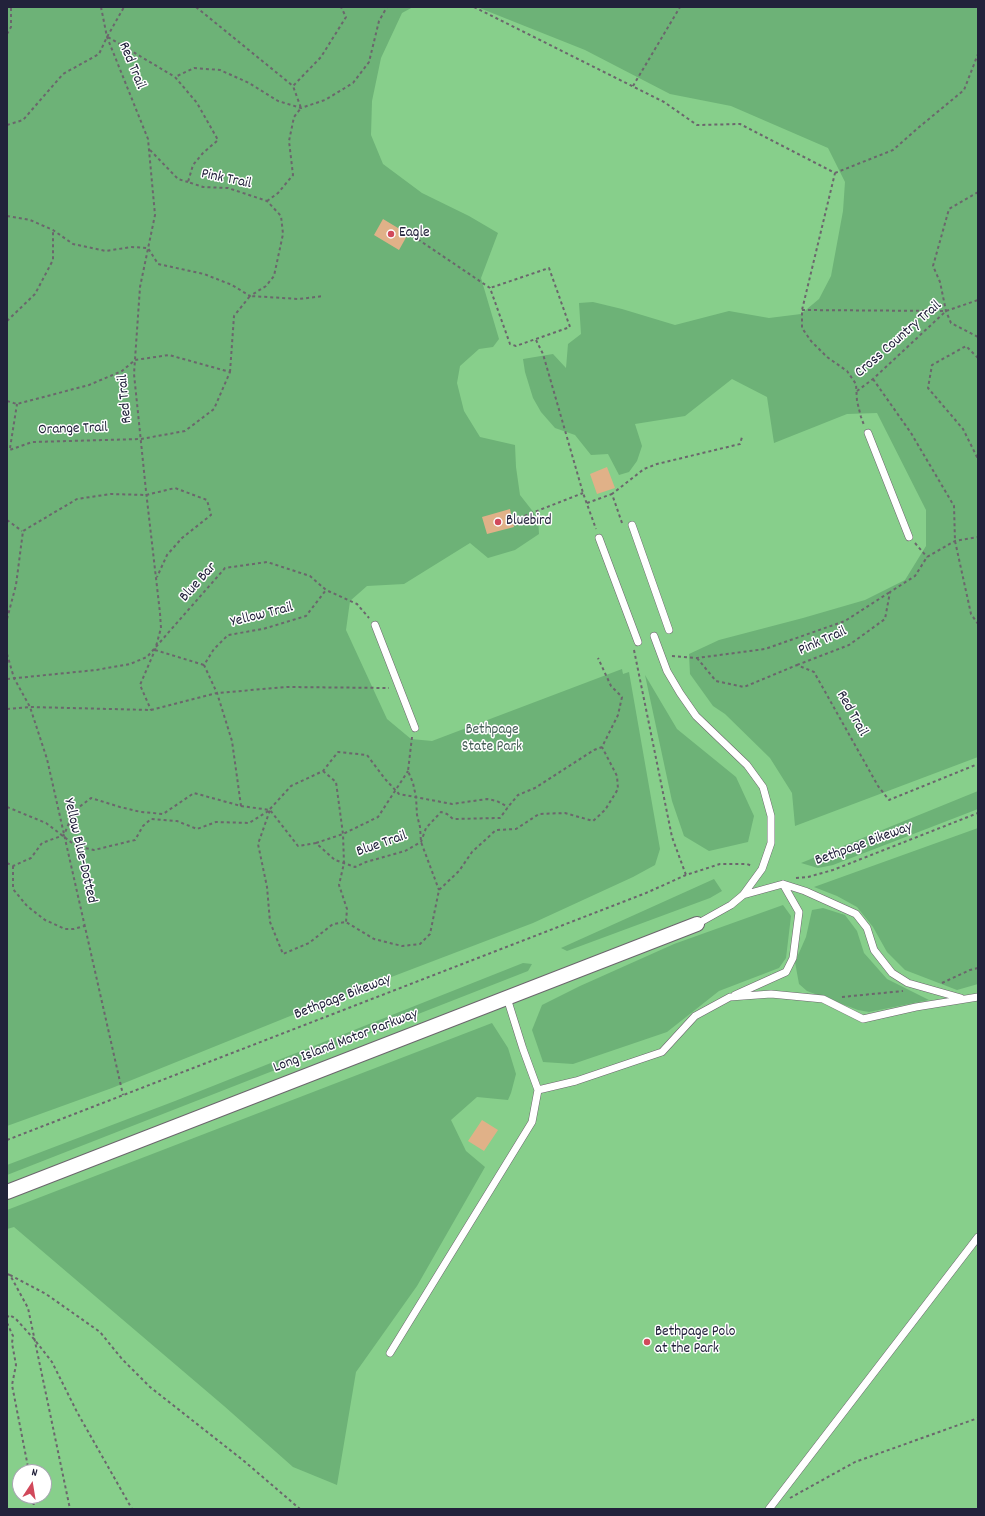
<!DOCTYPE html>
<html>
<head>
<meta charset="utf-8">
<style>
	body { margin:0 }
	#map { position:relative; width:985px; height:1516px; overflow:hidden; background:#f2e4c8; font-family:Dekko,sans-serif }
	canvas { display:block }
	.frame { position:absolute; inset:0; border:8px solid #22223b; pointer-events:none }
	.north { position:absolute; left:12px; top:1464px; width:40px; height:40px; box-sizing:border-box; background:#fff; border:1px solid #a7a7b1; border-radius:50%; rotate:12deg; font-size:11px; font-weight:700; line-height:16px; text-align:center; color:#22223b }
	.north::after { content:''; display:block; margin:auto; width:14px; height:18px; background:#d1495b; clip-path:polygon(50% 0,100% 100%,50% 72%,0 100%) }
</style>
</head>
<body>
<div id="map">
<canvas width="985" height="1516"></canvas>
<div class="frame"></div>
<div class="north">N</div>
</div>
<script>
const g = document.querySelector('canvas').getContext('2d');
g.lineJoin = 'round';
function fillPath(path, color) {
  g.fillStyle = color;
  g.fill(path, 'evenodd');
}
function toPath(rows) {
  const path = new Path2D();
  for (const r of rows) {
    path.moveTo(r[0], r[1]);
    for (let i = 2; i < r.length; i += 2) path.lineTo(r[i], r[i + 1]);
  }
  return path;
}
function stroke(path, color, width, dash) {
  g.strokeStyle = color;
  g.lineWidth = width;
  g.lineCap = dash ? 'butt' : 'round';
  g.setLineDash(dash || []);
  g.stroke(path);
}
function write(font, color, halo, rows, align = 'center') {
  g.font = font + ' Dekko,sans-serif';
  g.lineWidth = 3;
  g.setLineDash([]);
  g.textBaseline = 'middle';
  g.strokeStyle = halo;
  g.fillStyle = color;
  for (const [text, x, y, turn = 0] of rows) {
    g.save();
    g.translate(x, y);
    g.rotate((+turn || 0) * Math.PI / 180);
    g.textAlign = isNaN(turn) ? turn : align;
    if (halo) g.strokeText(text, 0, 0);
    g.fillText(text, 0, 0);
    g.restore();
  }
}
const green = toPath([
	[7,7,978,7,978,1509,7,1509],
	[20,1472,44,1472,44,1496,20,1496]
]);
const forest = toPath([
	[7,7,413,7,402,13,381,58,372,101,371,135,383,164,422,193,469,216,498,233,481,278,499,339,493,347,479,349,460,366,457,383,464,411,480,437,515,445,516,467,520,495,538,518,539,534,515,550,488,558,470,543,404,584,367,586,350,601,346,630,387,719,411,739,432,741,622,669,623,674,629,672,660,849,655,865,633,877,533,923,310,1008,112,1088,7,1126],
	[477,7,978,7,978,757,795,826,792,793,770,758,725,714,713,706,690,674,689,654,719,640,803,618,865,600,905,580,926,546,926,510,877,413,847,414,774,443,767,397,732,379,685,416,635,424,642,446,637,461,629,472,619,475,608,454,591,455,575,435,555,428,541,412,533,398,525,372,523,359,553,354,566,368,568,344,581,334,579,303,593,302,622,309,675,325,729,311,769,318,801,314,819,299,831,276,843,211,845,182,828,148,731,106,670,94,585,50],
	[645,675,677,729,736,777,754,816,748,842,709,851,684,836,672,801],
	[978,791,978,809,833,865,818,868,801,863],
	[978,828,978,984,957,990,905,970,887,952,873,927,857,907,837,896,814,887],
	[714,879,722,891,710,898,567,951,561,948],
	[783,905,791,916,786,958,779,968,719,991,667,1032,573,1064,543,1062,532,1030,542,1005,580,986,674,944],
	[823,908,845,915,857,931,864,953,887,979,929,1000,869,1012,858,1010,807,991,799,984,795,962,806,937,812,910],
	[523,963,532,964,528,971,7,1175,7,1165,175,1101],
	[492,1023,508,1048,516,1074,511,1093,508,1100,477,1097,451,1120,466,1151,485,1167,417,1286,356,1372,337,1485,293,1467,224,1406,14,1227,7,1229,7,1210]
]);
const building = toPath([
	[383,219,408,234,399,250,374,235],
	[607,467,615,488,597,494,590,474],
	[510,509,514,527,487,534,482,517],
	[482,1120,498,1130,484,1151,468,1141]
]);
const path = toPath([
	[101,7,107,37,148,139,155,215,140,287,134,374,146,491,160,613,161,628,155,650,140,685,151,710],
	[196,7,293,86,321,57,346,17,341,7],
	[474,7,664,102,697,125,740,124,835,173,802,310,802,328,811,341,827,357,847,371,856,384,857,401,861,417,864,425],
	[7,34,11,27,11,7],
	[108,37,175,77],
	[633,86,680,7],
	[7,125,23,120,63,74,99,54,107,37,124,7],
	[150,150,178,179,188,182],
	[835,173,893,150,918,128,964,90,978,54],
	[978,192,949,209,933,266,940,282,946,311,951,323,978,337],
	[267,201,278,193,293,175,289,141,294,117,301,108,293,86],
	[7,216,30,220,53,230,73,244,106,251,131,247,148,248,158,264,204,274,232,285,250,296,266,286,274,276,283,234,281,216,267,201,228,188,203,187,188,182,193,165,203,153,218,140,197,103,175,77,194,68,220,70,249,83,278,101,301,108,325,100,353,83,369,62,379,21,387,7],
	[413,236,490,288,510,344,516,346,570,327,549,268,490,288],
	[802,310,945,311],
	[7,321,35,294,53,260,53,230],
	[536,340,543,354,583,493,596,529],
	[978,358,966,346,932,365,928,388,963,429,978,459],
	[230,372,234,316,250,296,299,299,324,296],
	[873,379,911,433,954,506,955,541,971,614,978,624],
	[857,391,873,379,946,311,978,300],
	[7,401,17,404,89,385,122,371,135,360,169,355,230,372,214,409,185,431,141,439,32,442,7,451],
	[10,448,17,404],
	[587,503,612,494],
	[519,518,583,493],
	[7,520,22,531],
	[622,523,612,494,644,469,657,464,740,444,742,437],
	[915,543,927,557],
	[7,619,16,585,23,531,77,499,111,494,146,495,175,488,207,500,211,515,182,538,167,555,157,577],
	[155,650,204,665],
	[634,650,672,837,686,875],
	[7,654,14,678,30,707,47,759,123,1095],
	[672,656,697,658,765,649,845,621,890,592],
	[697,658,716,681,744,687,797,665,814,672,878,786,889,800,978,764],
	[797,665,849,645,885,619,890,592,915,576,927,557,955,541,978,537],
	[7,679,96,670,130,664,147,657,225,568,267,562,310,576,326,590,357,604,369,618],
	[7,709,30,707,151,710,217,693,287,687,389,688],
	[412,737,408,771,413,783,416,797,417,815,420,827,421,842,439,890],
	[323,771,336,782,343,834,344,863,339,885,347,909,346,922],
	[241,806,232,741,217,693,204,665,214,649,228,635,263,629,306,616,326,590],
	[7,807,46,823,76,846,94,850,135,840,143,826,151,819,177,821,197,829,216,822,249,823,270,810,298,846,316,843,335,860,355,867,366,862,405,851,421,842,426,828,441,812,447,814,453,819,500,818,508,807,518,795,535,788,594,750,602,747,618,715,622,697,611,686,598,658],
	[270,809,291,786,323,771,338,752,367,755,385,779,399,794,452,804,487,799,497,801,508,807],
	[316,843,343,834,378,817,408,771],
	[7,863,13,866,31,858,42,843,64,835,74,811,91,798,120,807,141,812,163,814,194,793,241,806,270,810,258,844,267,887,270,922,283,954,309,943,333,924,346,922,374,939,402,946,420,944,430,934,439,890,459,871,472,852,496,830,516,829,539,814,565,813,593,821,605,810,618,789,617,776,602,747],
	[13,866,13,889,27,906,45,920,65,929,74,929,84,926],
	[796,878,808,877,833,870,978,813],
	[942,983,970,970,978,968],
	[842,997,903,991],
	[7,1140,646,893,686,875,720,864,747,864,752,866],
	[7,1274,10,1275,28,1308,70,1509],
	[10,1275,46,1294,100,1332,122,1359,150,1387,244,1461,300,1509],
	[7,1318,9,1315,15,1318,34,1339,52,1362,77,1412,132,1509],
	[7,1323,13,1336,12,1343,16,1365,12,1385,29,1472],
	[33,1496,34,1509],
	[790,1498,855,1462,978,1418]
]);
const lane = toPath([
	[868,433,909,537],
	[632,525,669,630],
	[599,538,638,642],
	[375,625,415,728],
	[654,636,667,671,680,693,696,716,747,765,763,787,771,816,771,843,762,869,743,895,731,905,697,924],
	[783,884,805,891,856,914,867,928,874,950,892,973,908,983,961,998],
	[735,995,786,972,793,958,799,912,783,884,743,895],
	[538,1090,576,1081,662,1052,695,1016,730,997,771,994,823,999,863,1019,916,1007,978,997],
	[390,1353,532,1122,538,1090,523,1049,507,998],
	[769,1509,978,1237]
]);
const street = toPath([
	[7,1192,697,924]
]);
const markers = [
	[391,234,4,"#d1495b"],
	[498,522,4,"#d1495b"],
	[647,1342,4,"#d1495b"]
];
const streetNames = [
	["Red Trail",131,66,68],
	["Pink Trail",226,180,12],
	["Cross Country Trail",899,340,-41],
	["Red Trail",126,399,-95],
	["Orange Trail",73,430,-2],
	["Blue Bar",199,583,-48],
	["Yellow Trail",262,616,-14],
	["Pink Trail",823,642,-24],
	["Red Trail",851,714,61],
	["Blue Trail",382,845,-19],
	["Bethpage Bikeway",864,845,-20],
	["Yellow Blue-Dotted",79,851,77],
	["Bethpage Bikeway",343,998,-21],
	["Long Island Motor Parkway",346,1042,-21]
];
const poiNames = [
	["Eagle",399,234],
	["Bluebird",506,522],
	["Bethpage Polo",655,1333],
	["at the Park",655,1350]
];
const parkNames = [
	["Bethpage",492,731],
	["State Park",492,748]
];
fillPath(green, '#87cf8b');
fillPath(forest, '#6db277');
fillPath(building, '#e0b188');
stroke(lane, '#6b666c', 8);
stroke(street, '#6b666c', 16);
stroke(path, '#6b666c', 2, [3, 3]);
stroke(lane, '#fff', 7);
stroke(street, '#fff', 14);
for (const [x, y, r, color] of markers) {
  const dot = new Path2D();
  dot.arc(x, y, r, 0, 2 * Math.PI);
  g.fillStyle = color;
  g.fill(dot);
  stroke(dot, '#fff', 1.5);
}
write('15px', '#22223b', '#fff', streetNames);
write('15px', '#22223b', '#fff', poiNames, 'left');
write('15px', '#455f57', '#fff', parkNames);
</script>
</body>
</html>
